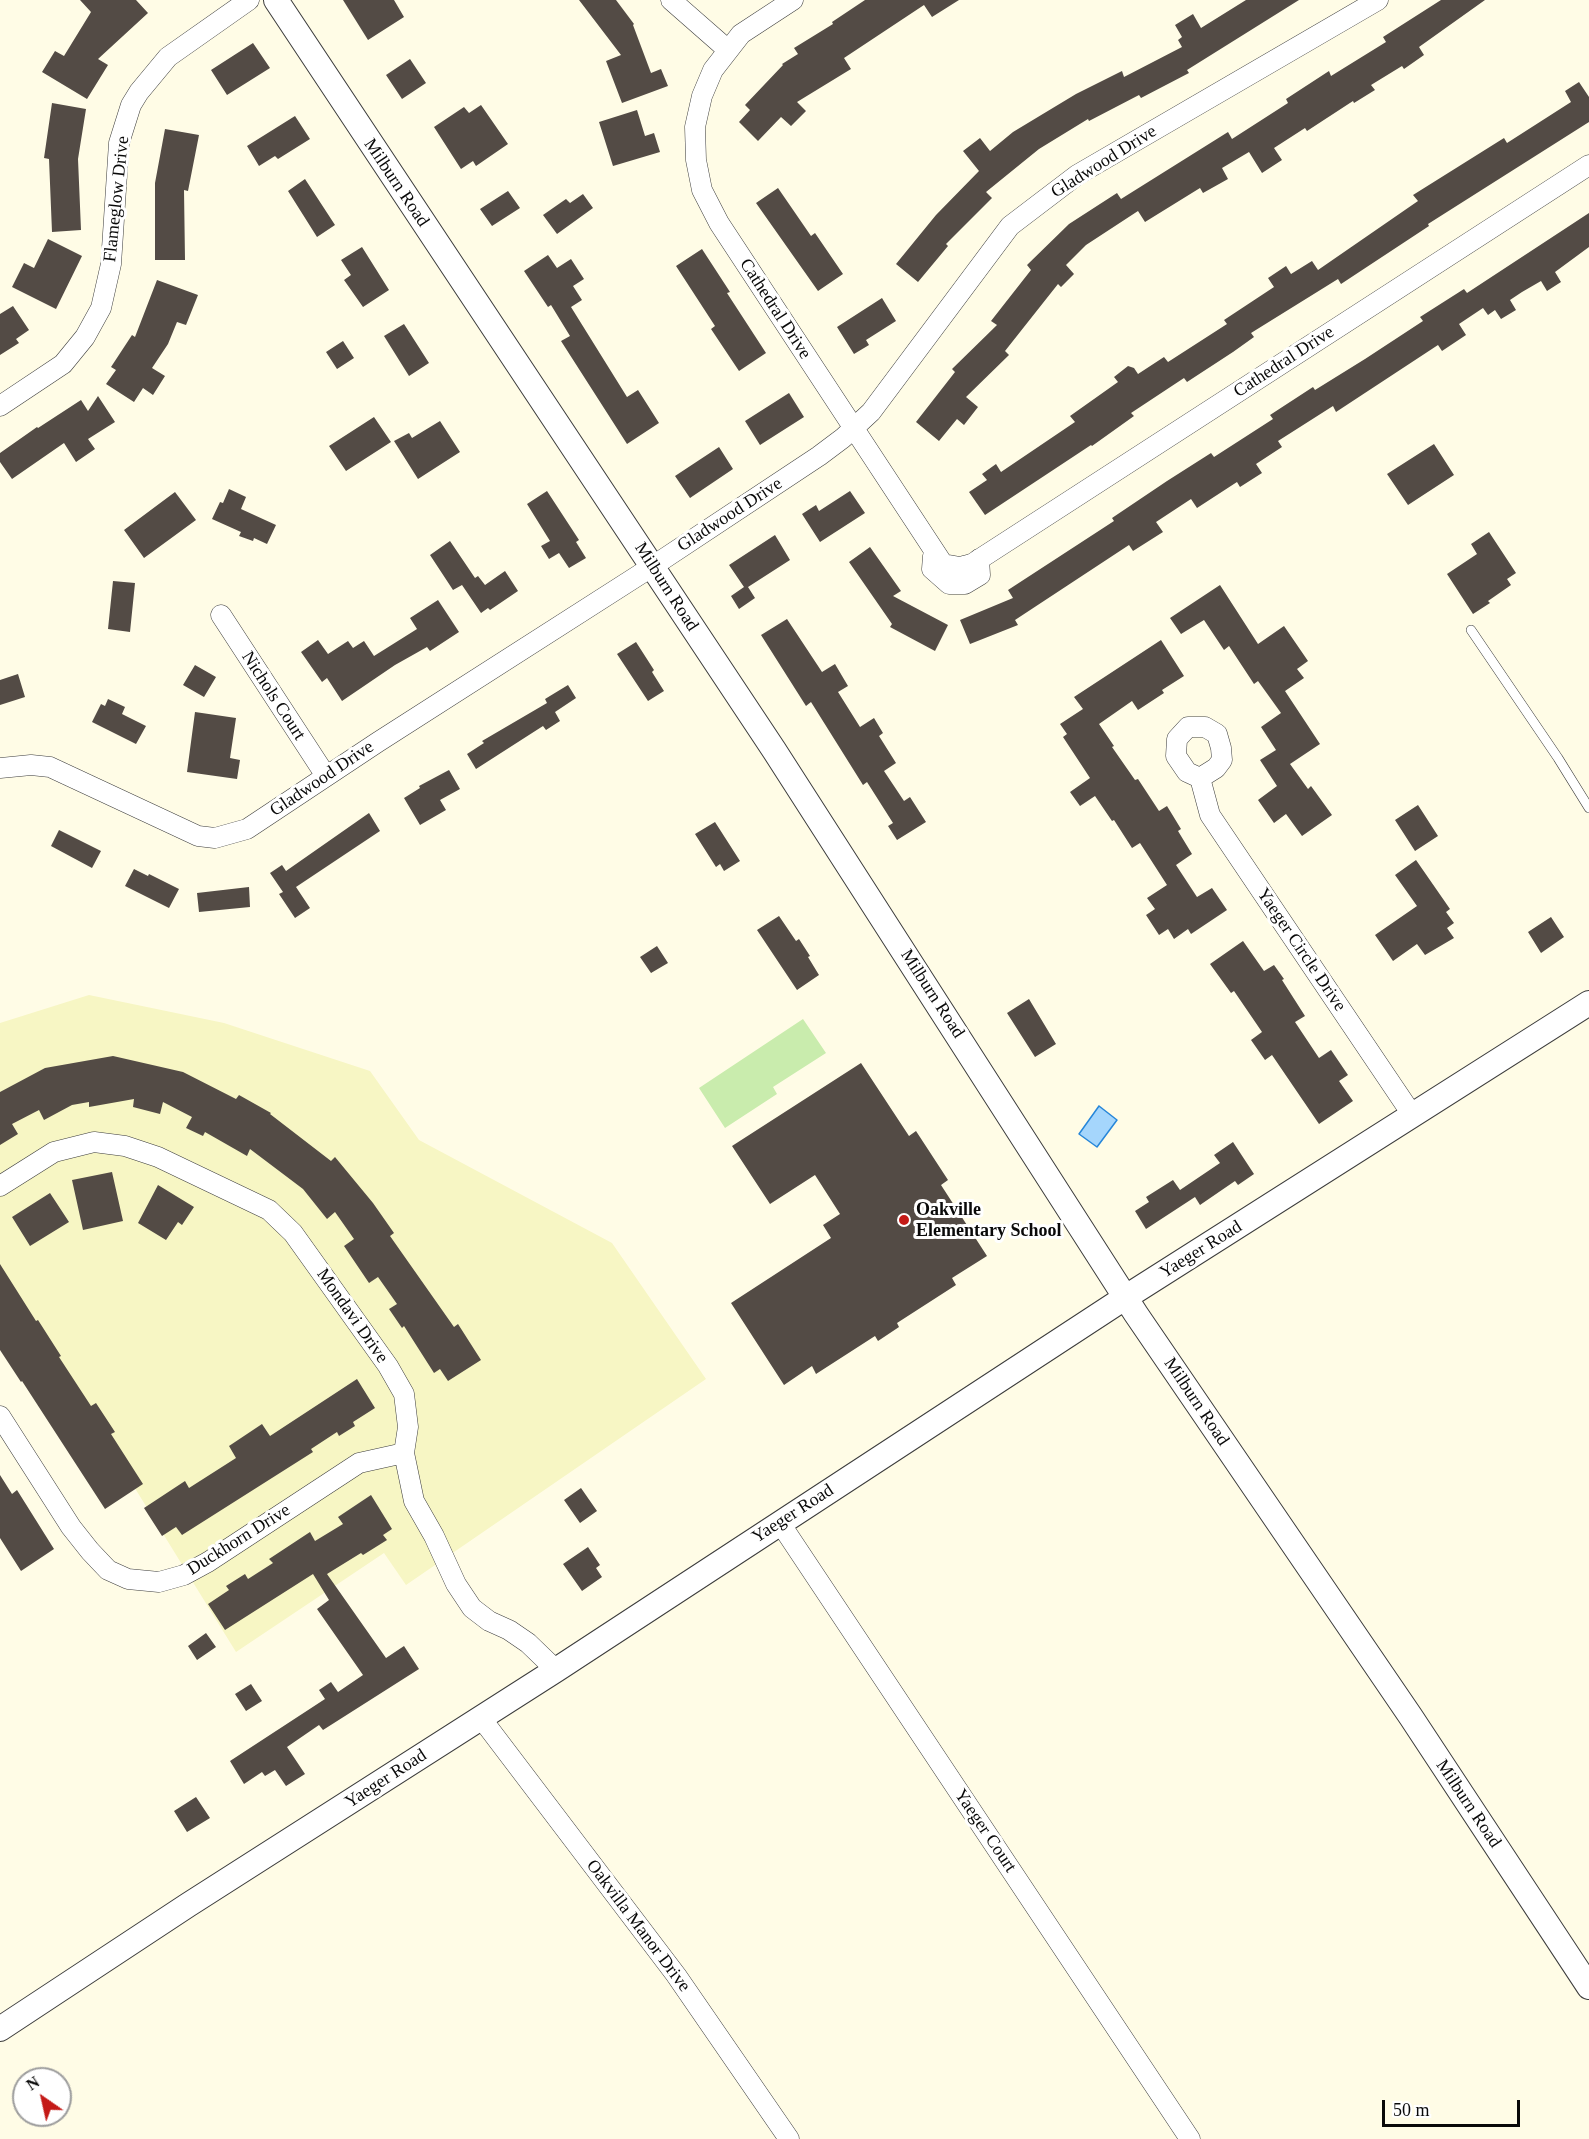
<!DOCTYPE html>
<html>
<head>
<meta charset="utf-8">
<style>
	body { margin:0 }
	#map { position:relative; width:1589px; height:2139px; overflow:hidden; background:#fffce6; font-family:"Times New Roman",serif }
	canvas { display:block }
	.north { position:absolute; left:12px; top:2067px; width:60px; height:60px; box-sizing:border-box; background:#fff; border:2px solid #9d9d9d; border-radius:50%; rotate:326deg; font-size:16px; font-weight:700; line-height:24px; text-align:center; color:#090909 }
	.north::after { content:''; display:block; margin:auto; width:21px; height:27px; background:#c41a17; clip-path:polygon(50% 0,100% 100%,50% 72%,0 100%) }
	.scale { position:absolute; left:1382px; top:2100px; width:138px; height:27px; box-sizing:border-box; border:3px solid #090909; border-top:0; padding-left:8px; font-size:18px; line-height:21px; white-space:nowrap; color:#090909; -webkit-text-stroke:4px #fff; paint-order:stroke }
</style>
</head>
<body>
<div id="map">
<canvas width="1589" height="2139"></canvas>
<div class="north">N</div>
<div class="scale">50 m</div>
</div>
<script>
const g = document.querySelector('canvas').getContext('2d');
g.lineJoin = 'round';
function fillPath(path, color) {
  g.fillStyle = color;
  g.fill(path, 'evenodd');
}
function toPath(rows) {
  const path = new Path2D();
  for (const r of rows) {
    path.moveTo(r[0], r[1]);
    for (let i = 2; i < r.length; i += 2) path.lineTo(r[i], r[i + 1]);
  }
  return path;
}
function stroke(path, color, width, dash) {
  g.strokeStyle = color;
  g.lineWidth = width;
  g.lineCap = dash ? 'butt' : 'round';
  g.setLineDash(dash || []);
  g.stroke(path);
}
function write(font, color, halo, rows, align = 'center') {
  g.font = font + ' "Times New Roman",serif';
  g.lineWidth = 6;
  g.setLineDash([]);
  g.textBaseline = 'middle';
  g.strokeStyle = halo;
  g.fillStyle = color;
  for (const [text, x, y, turn = 0] of rows) {
    g.save();
    g.translate(x, y);
    g.rotate((+turn || 0) * Math.PI / 180);
    g.textAlign = isNaN(turn) ? turn : align;
    if (halo) g.strokeText(text, 0, 0);
    g.fillText(text, 0, 0);
    g.restore();
  }
}
const farmland = toPath([
	[89,995,224,1023,370,1071,419,1140,612,1243,706,1379,406,1585,384,1553,236,1652,120,1464,0,1282,0,1023]
]);
const green = toPath([
	[803,1019,826,1053,773,1087,777,1094,725,1128,699,1088]
]);
const water = toPath([
	[1099,1106,1117,1120,1097,1147,1079,1134,1099,1106]
]);
const building = toPath([
	[80,0,136,0,148,13,98,59,108,65,87,99,42,72,55,51,64,56,91,12],
	[343,0,394,0,404,17,368,40],
	[579,0,616,0,634,24,633,25,651,73,661,69,668,86,622,103,606,61,621,55],
	[865,0,959,0,932,17,924,5,844,58,851,69,797,102,806,111,791,126,781,117,758,141,739,122,750,110,745,105,783,65,782,64,798,54,794,48,833,24,832,22],
	[1246,0,1299,0,1187,70,1189,73,1141,98,1139,95,1089,121,1088,119,1039,149,986,192,992,198,946,244,948,246,918,282,896,264,936,215,979,171,963,151,980,138,990,151,1013,132,1076,94,1122,71,1124,77,1182,47,1178,40,1182,37,1175,25,1193,14,1201,28],
	[1441,0,1485,0,1419,47,1424,55,1404,69,1402,66,1371,85,1375,90,1354,103,1353,101,1307,131,1305,128,1274,148,1282,160,1262,173,1249,152,1222,168,1228,179,1203,193,1200,188,1145,222,1138,211,1086,245,1066,265,1074,274,1061,287,1058,284,1005,351,1009,355,966,397,978,407,964,425,957,419,939,441,916,422,955,372,952,369,997,325,991,321,1031,270,1027,265,1069,224,1117,193,1121,199,1228,132,1232,139,1288,103,1286,99,1329,71,1331,76,1386,42,1383,37],
	[253,43,270,68,227,95,211,70],
	[410,59,426,83,402,99,386,75],
	[1579,82,1589,97,1589,122,1428,224,1429,226,1341,284,1338,279,1251,333,1254,337,1233,352,1187,382,1184,378,1131,413,1134,416,1092,446,1091,445,985,515,969,492,987,480,982,474,996,464,1001,472,1075,422,1070,416,1118,382,1114,377,1128,366,1134,368,1138,374,1164,357,1168,362,1227,324,1224,320,1274,287,1268,278,1286,266,1291,274,1312,261,1318,270,1418,201,1413,195,1504,138,1507,143,1571,102,1565,91],
	[52,103,86,109,78,159,81,230,52,232,49,159,44,158],
	[481,105,508,144,476,166,473,161,461,169,434,127,464,107,469,113],
	[637,110,645,136,654,133,660,152,613,166,599,122],
	[295,116,310,139,278,159,275,156,259,166,247,146],
	[165,129,199,135,188,191,184,190,185,260,155,260,155,183],
	[305,179,335,225,317,237,288,191],
	[778,188,811,236,815,233,843,274,818,291,756,203],
	[508,191,520,208,492,226,480,209],
	[583,194,593,208,557,234,543,215,566,199,570,203],
	[1589,213,1589,247,1555,272,1561,282,1547,291,1541,281,1522,292,1510,300,1516,310,1501,319,1495,310,1488,315,1483,308,1459,324,1466,335,1442,351,1438,345,1336,412,1333,406,1278,441,1282,447,1256,464,1262,473,1240,487,1237,482,1197,508,1191,499,1156,522,1163,532,1133,551,1129,545,1015,620,1018,625,970,644,960,620,1013,598,1008,590,1114,521,1112,518,1167,481,1211,453,1214,457,1273,419,1270,415,1313,387,1315,390,1365,359,1423,321,1420,317,1464,289,1467,293],
	[48,239,82,256,56,309,12,287,24,263,34,268],
	[362,247,389,290,363,307,344,280,351,275,341,260],
	[702,249,730,292,727,293,766,353,739,371,711,329,715,326,676,266],
	[548,255,557,268,571,259,584,279,573,286,582,300,571,307,627,397,638,390,659,423,627,444,561,341,570,336,551,305,548,307,524,271],
	[157,280,198,295,186,325,177,322,168,344,152,368,165,376,153,395,143,388,134,402,106,384,116,370,111,367,132,335,135,337],
	[882,298,896,321,866,340,869,345,854,354,837,327],
	[13,306,29,330,16,339,19,343,0,355,0,314],
	[404,324,429,363,409,376,384,336],
	[343,341,354,358,337,369,326,352],
	[789,393,804,417,760,445,745,421],
	[98,396,115,422,88,439,95,449,76,462,64,443,12,479,0,462,0,453,37,427,38,428,81,400,88,411],
	[374,417,391,442,346,471,329,446],
	[440,421,460,452,418,479,394,441,409,433,412,438],
	[1434,444,1454,475,1408,505,1387,474],
	[719,447,733,469,690,498,675,476],
	[229,489,246,497,241,509,276,525,267,544,254,538,253,541,239,536,241,532,212,519,220,502,223,503],
	[547,491,579,540,576,542,586,558,569,568,559,553,549,559,541,546,550,541,527,504],
	[850,491,865,513,820,542,802,514,816,505,819,511],
	[175,492,196,520,144,558,124,530],
	[1489,532,1516,573,1507,579,1511,585,1488,601,1490,603,1473,614,1447,574,1477,554,1471,544],
	[775,535,790,560,748,587,755,598,739,609,731,596,744,587,729,565],
	[450,541,475,578,478,576,485,585,505,571,518,591,490,610,488,608,481,613,462,585,453,590,430,555],
	[870,547,901,591,893,596,948,625,935,651,890,627,892,624,849,562],
	[113,581,135,583,130,632,108,629],
	[1220,585,1258,644,1284,626,1308,661,1297,669,1304,678,1285,691,1320,744,1290,764,1308,789,1311,786,1332,815,1302,836,1286,814,1274,823,1258,800,1277,786,1260,760,1276,750,1261,727,1281,713,1258,681,1254,684,1229,646,1224,650,1204,620,1181,634,1170,618],
	[438,600,459,632,430,651,427,647,395,665,342,701,327,678,322,682,301,652,318,640,328,654,348,641,353,648,364,641,374,656,417,629,410,618],
	[787,619,822,672,835,664,848,686,838,692,860,727,874,718,883,733,879,736,896,763,884,771,904,801,910,797,926,822,897,840,888,826,893,823,867,782,863,785,811,702,806,706,761,635],
	[1161,640,1184,676,1162,690,1164,693,1138,710,1132,701,1099,724,1114,746,1112,747,1135,780,1138,779,1159,811,1167,806,1181,829,1178,831,1192,854,1176,865,1197,897,1212,888,1227,910,1191,934,1188,929,1174,939,1168,929,1159,935,1146,915,1155,909,1147,898,1167,885,1140,843,1132,848,1114,820,1112,821,1095,796,1080,806,1070,792,1090,778,1063,737,1067,734,1060,724,1083,709,1074,697],
	[636,642,654,670,652,672,664,691,648,701,617,654],
	[195,665,216,677,204,697,183,685],
	[18,674,25,697,0,705,0,680],
	[568,685,576,698,555,712,560,721,546,730,543,726,476,769,467,754,484,743,482,741,547,703,545,699],
	[108,699,125,707,122,714,146,726,136,744,92,722,101,704,105,706],
	[195,712,236,718,230,758,240,760,237,779,187,772],
	[449,770,460,789,440,800,446,810,420,825,404,798,420,788,419,786],
	[1418,805,1438,836,1415,851,1395,820],
	[369,813,380,831,296,887,310,908,295,918,279,894,283,892,270,873,282,865,286,871],
	[715,822,740,861,724,871,720,864,716,867,695,834],
	[59,830,101,851,92,868,51,846],
	[1416,860,1450,909,1446,912,1454,923,1447,928,1454,938,1425,955,1417,944,1393,961,1375,935,1417,906,1395,875],
	[134,869,148,876,149,874,179,889,169,908,125,886],
	[249,887,250,907,199,912,197,893],
	[779,916,796,941,799,939,810,956,808,957,819,975,797,990,757,930],
	[1551,917,1564,937,1541,953,1528,932],
	[1243,941,1264,971,1274,965,1284,979,1282,980,1305,1016,1295,1022,1319,1058,1331,1050,1348,1075,1339,1081,1353,1101,1319,1124,1272,1055,1265,1060,1251,1040,1262,1032,1234,991,1231,993,1210,964],
	[657,946,668,963,651,973,640,957],
	[1029,999,1056,1044,1035,1057,1007,1013],
	[113,1056,183,1072,236,1099,239,1095,271,1113,270,1114,331,1161,335,1157,373,1203,394,1233,390,1236,454,1327,458,1324,481,1360,448,1381,440,1369,434,1373,404,1326,402,1328,389,1309,397,1304,378,1277,369,1283,344,1246,354,1239,335,1212,327,1219,303,1189,250,1149,247,1156,205,1132,203,1136,186,1128,192,1117,163,1102,160,1114,133,1107,134,1099,89,1107,89,1102,72,1105,44,1120,39,1110,12,1124,18,1134,0,1145,0,1092,45,1068],
	[861,1063,909,1136,916,1131,948,1180,941,1185,987,1256,952,1278,956,1285,897,1323,899,1327,878,1341,875,1336,816,1374,812,1366,784,1385,731,1303,831,1238,823,1225,840,1214,815,1175,770,1204,732,1146],
	[1233,1142,1254,1174,1238,1185,1235,1181,1200,1205,1195,1197,1146,1229,1135,1211,1149,1202,1146,1197,1173,1180,1180,1190,1220,1163,1214,1155],
	[112,1172,123,1221,83,1230,72,1180],
	[158,1185,194,1207,182,1225,178,1222,166,1240,138,1223],
	[50,1193,69,1222,30,1246,12,1217],
	[0,1264,36,1321,38,1320,61,1356,59,1357,91,1406,96,1403,115,1432,111,1434,143,1484,105,1509,22,1381,21,1382,0,1350],
	[357,1379,375,1408,353,1422,355,1426,339,1436,337,1432,311,1449,313,1452,182,1535,176,1527,162,1536,144,1508,185,1481,189,1488,236,1458,229,1446,262,1424,270,1436],
	[0,1475,12,1494,17,1490,54,1549,21,1571,0,1538],
	[581,1488,597,1511,580,1523,564,1500],
	[371,1495,392,1529,383,1535,387,1540,363,1555,361,1553,327,1574,386,1658,404,1646,419,1669,323,1730,319,1725,287,1747,305,1774,286,1786,275,1770,265,1776,262,1772,244,1784,230,1761,325,1699,319,1690,331,1682,338,1692,363,1675,317,1609,329,1600,313,1574,225,1630,208,1604,229,1590,226,1586,245,1574,248,1579,273,1563,269,1559,310,1532,315,1541,343,1524,338,1517],
	[588,1547,600,1565,596,1568,602,1577,582,1591,563,1564],
	[206,1633,216,1647,197,1660,188,1646],
	[251,1684,262,1701,246,1711,235,1694],
	[196,1797,210,1818,187,1832,174,1811]
]);
const service = toPath([
	[1471,630,1558,758,1589,808]
]);
const minor = toPath([
	[671,0,728,50],
	[793,0,741,34,713,70,702,96,695,127,696,160,702,190,719,223,943,564,960,567,972,564,1589,165],
	[0,406,63,364,85,337,101,308,111,264,119,143,131,105,139,92,168,57,249,0],
	[933,556,932,569,949,584,965,584,980,575,979,559],
	[221,615,326,776],
	[0,768,31,765,50,767,198,836,215,838,247,829,378,742,653,566,819,456,843,438,871,412,1010,226,1077,175,1378,0],
	[1200,778,1216,768,1222,760,1221,748,1217,734,1205,727,1188,727,1177,739,1176,756,1187,772,1200,778,1210,815,1413,1116],
	[0,1186,54,1152,94,1142,125,1146,158,1157,269,1210,293,1233,388,1366,404,1394,408,1427,404,1453,414,1501,434,1536,456,1584,472,1608,489,1621,509,1630,528,1643,556,1670],
	[0,1416,71,1527,90,1551,108,1570,128,1579,159,1582,184,1575,208,1562,359,1463,404,1453],
	[780,1523,1190,2139],
	[481,1718,676,1975,789,2139]
]);
const tertiary = toPath([
	[276,0,774,750,1136,1314,1411,1717,1589,1987],
	[0,2029,188,1905,556,1670,1126,1297,1589,1003]
]);
const markers = [
	[904,1220,6,"#c41a17"]
];
const streetNames = [
	["Gladwood Drive",1104,162,-32],
	["Milburn Road",396,183,56],
	["Flameglow Drive",117,199,-84],
	["Cathedral Drive",775,309,57],
	["Cathedral Drive",1284,362,-33],
	["Gladwood Drive",730,515,-33],
	["Milburn Road",666,587,57],
	["Nichols Court",273,696,57],
	["Gladwood Drive",322,779,-34],
	["Yaeger Circle Drive",1301,950,56],
	["Milburn Road",932,994,57],
	["Yaeger Road",1201,1250,-32],
	["Mondavi Drive",352,1316,55],
	["Milburn Road",1196,1402,56],
	["Yaeger Road",793,1514,-33],
	["Duckhorn Drive",239,1540,-32],
	["Yaeger Road",386,1779,-33],
	["Milburn Road",1468,1804,56],
	["Yaeger Court",985,1831,56],
	["Oakvilla Manor Drive",638,1926,53]
];
const poiNames = [
	["Oakville",916,1210],
	["Elementary School",916,1231]
];
fillPath(farmland, '#f7f6c4');
fillPath(green, '#c9ecad');
fillPath(water, '#a5d6fc');
stroke(water, '#2686d9', 1.5);
fillPath(building, '#534b45');
stroke(service, '#3c3c3c', 10);
stroke(minor, '#3c3c3c', 21);
stroke(tertiary, '#3c3c3c', 26);
stroke(service, '#fff', 9);
stroke(minor, '#fff', 20);
stroke(tertiary, '#fff', 24);
for (const [x, y, r, color] of markers) {
  const dot = new Path2D();
  dot.arc(x, y, r, 0, 2 * Math.PI);
  g.fillStyle = color;
  g.fill(dot);
  stroke(dot, '#fff', 2);
}
write('18px', '#090909', '#fff', streetNames);
write('bold 18px', '#090909', '#fff', poiNames, 'left');
</script>
</body>
</html>
